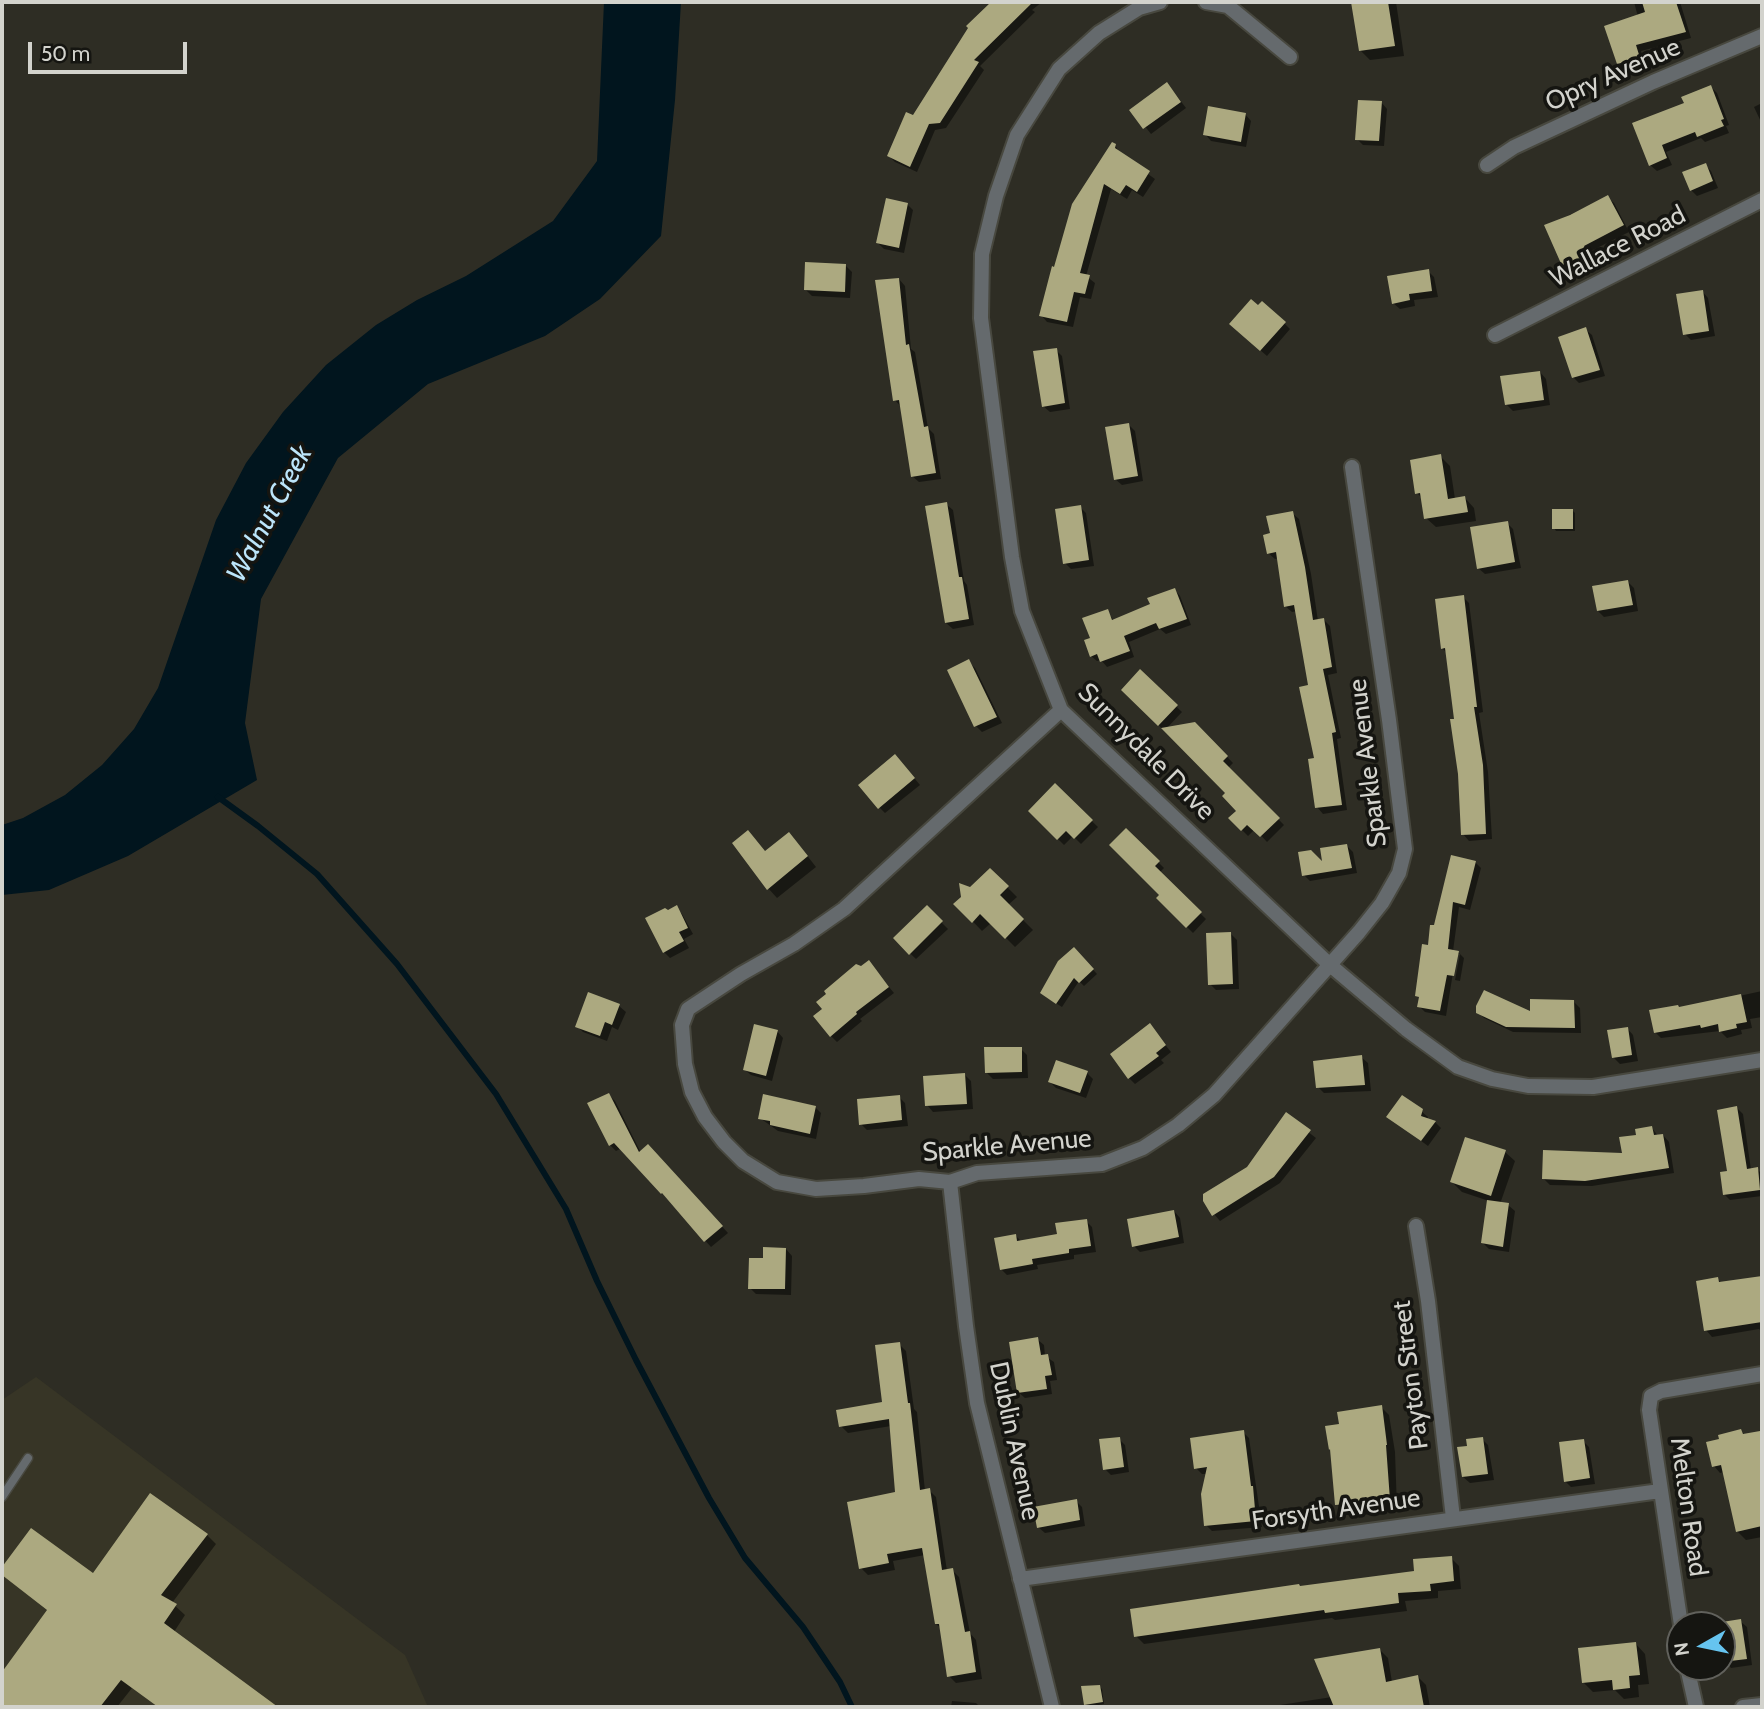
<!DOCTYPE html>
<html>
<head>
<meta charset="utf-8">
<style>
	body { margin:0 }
	#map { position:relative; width:1764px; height:1709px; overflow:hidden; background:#2e2d24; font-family:Cabin,sans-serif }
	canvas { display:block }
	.frame { position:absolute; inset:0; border:4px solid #d3d3cd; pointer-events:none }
	.north { position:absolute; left:1666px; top:1611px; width:70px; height:70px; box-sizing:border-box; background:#151511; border:2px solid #61615c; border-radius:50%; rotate:261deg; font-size:19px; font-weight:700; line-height:28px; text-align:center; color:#d3d3cd }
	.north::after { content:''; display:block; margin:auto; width:24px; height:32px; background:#66c4ef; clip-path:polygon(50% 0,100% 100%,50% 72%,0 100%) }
	.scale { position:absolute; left:28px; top:42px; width:159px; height:32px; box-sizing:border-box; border:4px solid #d3d3cd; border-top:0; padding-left:9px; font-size:21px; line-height:24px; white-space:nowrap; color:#d3d3cd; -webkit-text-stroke:5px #151511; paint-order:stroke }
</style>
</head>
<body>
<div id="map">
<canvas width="1764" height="1709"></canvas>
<div class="frame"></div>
<div class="north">N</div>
<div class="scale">50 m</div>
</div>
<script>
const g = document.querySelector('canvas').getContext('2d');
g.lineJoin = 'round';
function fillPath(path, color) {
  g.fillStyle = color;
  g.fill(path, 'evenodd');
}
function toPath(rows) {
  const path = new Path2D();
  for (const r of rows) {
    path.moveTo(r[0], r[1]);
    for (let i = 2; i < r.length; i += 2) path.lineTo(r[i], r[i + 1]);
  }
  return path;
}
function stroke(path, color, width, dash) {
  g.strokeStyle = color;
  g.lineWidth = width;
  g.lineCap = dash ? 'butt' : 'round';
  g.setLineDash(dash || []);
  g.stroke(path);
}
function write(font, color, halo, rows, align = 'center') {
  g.font = font + ' Cabin,sans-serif';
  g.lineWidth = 7;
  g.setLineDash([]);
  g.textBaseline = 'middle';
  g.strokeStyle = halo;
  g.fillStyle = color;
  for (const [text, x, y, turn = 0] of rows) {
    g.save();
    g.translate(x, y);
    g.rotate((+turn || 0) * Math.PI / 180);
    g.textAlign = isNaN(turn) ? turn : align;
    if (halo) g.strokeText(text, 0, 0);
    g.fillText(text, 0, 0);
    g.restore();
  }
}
const built = toPath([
	[36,1377,405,1655,428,1707,2,1707,2,1400]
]);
const water = toPath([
	[604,2,681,2,675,100,661,236,600,299,545,336,428,384,338,458,261,599,245,723,257,780,128,856,49,890,2,895,2,825,23,818,65,795,102,765,134,729,158,688,216,520,246,463,283,412,326,365,376,325,417,300,466,276,553,221,597,161]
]);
const shadow = toPath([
	[994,2,1042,2,1032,10,1035,12,980,66,984,70,946,128,935,130,917,172,895,162,889,156,970,28,969,26],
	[1353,2,1396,2,1404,56,1370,60,1361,51],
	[1634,2,1680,2,1691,38,1641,51,1645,64,1625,69,1618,63,1638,17],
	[1711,87,1717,93,1729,125,1726,126,1729,133,1705,142,1701,138,1666,152,1672,165,1657,171,1650,165,1686,104],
	[1173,91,1186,108,1151,134,1132,110],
	[1381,102,1387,109,1384,146,1363,145,1357,139],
	[1762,103,1762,124,1754,107],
	[1245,114,1251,121,1246,147,1211,141,1205,134],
	[1115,145,1120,154,1155,179,1143,197,1132,190,1127,199,1111,189,1086,276,1095,283,1091,299,1080,297,1073,327,1047,322,1041,315,1055,269],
	[1705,165,1711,171,1718,188,1697,196,1691,190],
	[1607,197,1614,203,1629,232,1589,252,1593,263,1570,273,1564,267,1546,226],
	[907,204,913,210,904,253,884,249,878,243],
	[846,266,852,272,850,298,812,296,806,290],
	[1428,271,1434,277,1438,297,1414,300,1415,306,1400,309,1393,303],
	[899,279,905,286,911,349,915,352,928,428,934,434,941,479,919,482,912,476,901,407,895,400],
	[1702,291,1708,298,1715,336,1691,340,1685,334],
	[1284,323,1290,329,1267,356,1237,330],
	[1585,329,1592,335,1605,376,1579,383,1573,377],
	[1056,350,1062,356,1070,409,1050,412,1043,406],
	[1540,372,1546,379,1550,405,1513,411,1506,404],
	[1129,425,1135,431,1143,481,1122,485,1115,479],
	[1440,456,1450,466,1455,499,1465,498,1474,508,1476,521,1436,527,1426,518,1423,499,1417,493],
	[946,504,953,510,964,581,967,585,974,625,953,629,946,623],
	[1080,507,1086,513,1094,566,1071,569,1065,563],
	[1573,511,1575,513,1575,531,1556,531,1554,528],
	[1292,513,1299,519,1311,574,1318,621,1324,620,1330,626,1337,673,1328,675,1341,738,1337,739,1347,810,1323,814,1317,807,1316,759,1310,687,1297,611,1292,612,1285,606,1279,558,1275,559,1268,553,1272,535],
	[1507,523,1513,529,1521,568,1485,574,1478,568],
	[1628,582,1634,588,1638,611,1604,617,1598,611],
	[1175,590,1180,596,1191,625,1166,634,1160,629,1129,642,1134,657,1107,667,1101,660,1097,661,1091,656,1092,639,1107,611,1114,621,1152,605],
	[1463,597,1469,603,1483,712,1479,713,1488,772,1492,839,1469,841,1463,834,1456,720,1447,653,1442,648],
	[969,662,975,668,1002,723,982,732,976,726,949,671],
	[1140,672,1182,712,1166,729,1195,724,1233,763,1228,768,1284,825,1267,842,1255,829,1248,836,1230,818,1238,811,1227,793,1123,690],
	[901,762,920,785,885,813,879,807],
	[1055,786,1098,827,1081,844,1073,836,1064,845,1030,811],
	[1126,830,1164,868,1159,873,1206,919,1193,933,1158,898,1162,895],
	[748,832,766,853,798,844,816,867,777,898,768,888],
	[1347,846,1353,852,1357,873,1310,881,1304,875,1325,866],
	[1475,862,1481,868,1470,910,1459,907,1453,951,1458,952,1464,958,1460,981,1455,980,1460,954,1456,954,1446,1016,1425,1012,1419,1006,1421,999,1417,995,1435,927],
	[990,870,1017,897,1008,905,1033,930,1015,947,991,923,982,931,956,904],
	[676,908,682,914,693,934,684,939,689,948,670,958,664,952],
	[927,908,948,929,916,959,895,939],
	[1231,934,1237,940,1239,989,1216,990,1210,984],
	[1074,949,1097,974,1084,986,1079,981,1062,1007,1046,997],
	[874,969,894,993,860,1019,862,1021,837,1042,831,1036],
	[1762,991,1762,1017,1750,1019,1752,1028,1741,1030,1742,1034,1727,1038,1720,1031,1661,1038,1655,1032,1679,1009],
	[1574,1002,1580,1008,1581,1033,1513,1032,1484,1018,1478,1012,1532,1014],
	[619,1006,626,1012,618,1030,612,1027,607,1041,583,1032,577,1026],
	[1150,1026,1171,1052,1161,1060,1164,1063,1135,1084,1129,1078],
	[1627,1028,1633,1035,1638,1061,1620,1064,1614,1058],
	[777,1031,783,1038,772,1081,751,1075,744,1069],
	[1021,1049,1027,1055,1028,1078,993,1079,987,1073],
	[1361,1057,1368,1063,1371,1091,1324,1093,1318,1087],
	[1087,1073,1093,1079,1086,1098,1056,1088,1050,1082],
	[965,1075,971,1081,973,1109,933,1112,927,1105],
	[609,1095,615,1101,641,1153,648,1146,728,1233,711,1247,622,1148,616,1151,610,1145],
	[899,1097,905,1103,908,1126,867,1130,861,1124],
	[815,1107,821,1113,816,1139,778,1131,760,1118],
	[1737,1108,1743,1114,1751,1170,1757,1169,1762,1174,1762,1196,1730,1200,1724,1194],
	[1421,1111,1428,1117,1427,1120,1435,1122,1441,1128,1428,1146,1389,1117],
	[1286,1115,1316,1138,1280,1183,1220,1221,1214,1214],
	[1652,1128,1658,1136,1663,1135,1669,1142,1674,1173,1592,1186,1550,1185,1544,1179,1624,1155,1638,1136],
	[1505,1152,1515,1161,1500,1204,1508,1205,1515,1211,1509,1252,1489,1249,1483,1243,1489,1201,1462,1192,1452,1182],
	[1174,1211,1180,1218,1184,1243,1140,1252,1134,1246],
	[1086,1221,1092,1227,1096,1252,1074,1255,1074,1259,1037,1265,1038,1269,1007,1275,1001,1269,1016,1236,1022,1242,1059,1235],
	[786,1249,792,1256,791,1295,756,1294,750,1288,765,1260],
	[1762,1278,1762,1332,1759,1329,1712,1337,1706,1330,1717,1279,1722,1283],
	[1037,1339,1044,1345,1045,1356,1054,1362,1057,1380,1050,1381,1052,1394,1025,1398,1018,1392],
	[899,1344,906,1351,914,1409,917,1412,925,1491,929,1490,936,1497,947,1571,952,1570,959,1577,970,1633,976,1640,982,1679,956,1683,949,1676,942,1629,936,1624,925,1555,893,1561,895,1570,868,1575,861,1568,897,1494,891,1426,848,1433,841,1426,884,1404],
	[1381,1407,1389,1415,1395,1452,1397,1508,1384,1509,1385,1513,1360,1515,1356,1511,1345,1512,1337,1504],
	[1741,1431,1746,1436,1759,1432,1762,1435,1762,1463,1720,1473,1714,1466,1721,1440],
	[1243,1432,1249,1438,1262,1527,1212,1531,1206,1525,1208,1474,1202,1474,1196,1468],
	[1119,1439,1125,1445,1129,1472,1111,1475,1105,1469],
	[1482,1439,1488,1445,1494,1480,1470,1483,1463,1477,1469,1447],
	[1583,1441,1589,1447,1595,1484,1571,1487,1565,1481],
	[1762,1490,1762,1537,1746,1540,1737,1531,1730,1497],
	[1076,1501,1082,1507,1085,1526,1045,1533,1038,1527],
	[32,1530,93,1576,207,1535,216,1544,172,1603,185,1615,174,1632,276,1707,158,1707,132,1688,117,1707,2,1707,2,1675,48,1611,2,1574,2,1570],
	[1451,1558,1459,1566,1461,1589,1438,1591,1438,1598,1405,1601,1407,1611,1335,1620,1332,1618,1144,1644,1136,1636,1301,1588,1416,1573],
	[1740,1621,1747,1627,1752,1665,1731,1668,1725,1661,1722,1632],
	[1636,1644,1645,1654,1649,1684,1638,1685,1639,1697,1624,1699,1615,1690,1593,1692,1583,1682],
	[1380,1650,1388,1658,1392,1682,1418,1677,1426,1685,1430,1707,1267,1707,1332,1697],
	[1099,1686,1102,1689,1104,1704,1088,1707,1086,1704],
	[952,1701,976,1703,980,1707,951,1707]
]);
const stream = toPath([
	[218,797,258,826,317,874,397,964,496,1094,566,1209,597,1281,636,1360,709,1498,745,1558,803,1627,840,1682,852,1707]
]);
const building = toPath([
	[991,2,1033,2,974,60,979,62,940,123,929,124,910,167,887,156,906,112,913,115,968,28,966,26],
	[1351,2,1388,2,1395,46,1359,51],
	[1642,2,1676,2,1686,32,1636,45,1640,58,1617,64,1604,26,1645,12],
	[1167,82,1181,102,1143,129,1129,110],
	[1711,85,1724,119,1721,120,1724,126,1697,137,1695,132,1662,145,1667,158,1649,166,1632,123,1684,103,1681,97],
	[1358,100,1382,101,1379,141,1355,140],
	[1208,106,1246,113,1241,142,1203,135],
	[1112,142,1116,144,1115,148,1150,171,1137,192,1126,185,1120,194,1104,184,1080,273,1090,275,1085,294,1074,292,1067,322,1039,316,1052,266,1054,267,1072,204],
	[1706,163,1713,181,1690,191,1682,172],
	[1608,195,1624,225,1584,246,1589,256,1563,268,1544,225,1570,215],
	[886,198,908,203,899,248,876,243],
	[805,262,846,264,845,292,804,290],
	[1429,269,1432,291,1409,294,1410,300,1392,304,1387,276],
	[899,278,906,345,909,344,924,427,928,426,936,473,911,477,899,400,893,401,875,280],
	[1703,290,1709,331,1683,335,1676,294],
	[1251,299,1258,305,1262,301,1286,322,1260,351,1229,324],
	[1586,327,1600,370,1572,378,1558,337],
	[1057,348,1065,403,1042,407,1033,351],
	[1540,371,1544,400,1505,405,1500,376],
	[1129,423,1138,476,1114,480,1105,427],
	[1441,454,1448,499,1465,496,1468,512,1424,519,1420,493,1415,494,1410,460],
	[947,502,959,577,962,577,969,619,945,623,925,506],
	[1081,505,1089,560,1063,564,1055,509],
	[1552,509,1573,509,1573,529,1552,529],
	[1293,511,1305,567,1313,620,1324,618,1332,667,1323,669,1336,732,1332,733,1342,805,1315,808,1308,759,1314,758,1299,687,1308,685,1294,605,1284,607,1276,552,1267,554,1263,535,1270,533,1266,516],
	[1508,521,1515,562,1477,569,1470,527],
	[1628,580,1633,605,1597,611,1592,586],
	[1175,588,1187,619,1159,629,1156,623,1124,636,1130,651,1100,662,1097,654,1090,657,1084,640,1090,638,1082,618,1108,609,1112,620,1150,604,1147,598],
	[1464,595,1477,707,1474,707,1483,765,1486,834,1461,835,1458,774,1450,719,1454,719,1445,648,1441,649,1435,599],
	[969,659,997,717,974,727,947,670],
	[1140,669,1178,705,1158,726,1121,690],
	[1195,722,1228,756,1223,761,1280,818,1260,837,1247,825,1241,831,1228,818,1236,811,1222,796,1225,793,1161,728],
	[895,754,915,778,878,809,858,785],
	[1055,783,1093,820,1074,839,1066,831,1057,840,1028,811],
	[1126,828,1160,861,1155,866,1202,912,1186,928,1156,898,1159,895,1109,845],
	[748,830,765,851,789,832,808,856,767,890,732,843],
	[1347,844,1352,868,1302,876,1298,852,1311,850,1322,861,1320,848],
	[1451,855,1476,861,1465,905,1453,902,1448,949,1459,951,1454,976,1447,975,1440,1011,1417,1007,1419,997,1415,996,1422,944,1428,945,1430,925,1434,925],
	[990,868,1009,886,1000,895,1024,919,1005,939,980,914,972,923,953,904,961,897,959,883,970,887],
	[677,905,688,928,679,932,684,941,663,953,645,918,665,908,668,910],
	[927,905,943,921,909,955,893,938],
	[1231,932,1233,984,1208,985,1206,933],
	[1074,947,1094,969,1079,983,1074,978,1056,1004,1040,993,1058,961],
	[869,960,889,987,856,1012,857,1014,830,1037,813,1016,822,1009,816,1002,826,994,824,991,856,964,861,966],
	[1484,990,1530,1011,1530,999,1574,1000,1575,1028,1506,1027,1476,1013,1476,1006],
	[588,992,620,1004,612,1025,605,1022,600,1036,575,1027],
	[1741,994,1747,1022,1736,1024,1737,1028,1719,1032,1718,1024,1701,1028,1700,1025,1654,1033,1649,1010,1678,1005,1679,1007],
	[1150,1023,1166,1045,1156,1053,1159,1056,1128,1079,1110,1054],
	[754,1024,778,1030,766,1076,743,1070],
	[1628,1027,1632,1055,1612,1058,1607,1030],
	[984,1047,1022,1047,1022,1072,985,1073],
	[1362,1055,1365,1085,1316,1088,1313,1061],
	[1056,1060,1088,1071,1080,1093,1048,1082],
	[965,1073,967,1104,925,1106,923,1076],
	[609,1093,639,1152,648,1144,723,1226,704,1242,662,1193,661,1194,614,1143,609,1146,587,1103],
	[763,1094,816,1106,810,1134,770,1125,770,1121,758,1119],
	[900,1095,902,1120,859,1125,857,1099],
	[1402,1095,1423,1109,1421,1116,1436,1121,1421,1141,1386,1117],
	[1737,1106,1747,1169,1758,1167,1760,1190,1723,1195,1720,1172,1727,1171,1717,1110],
	[1286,1112,1311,1130,1274,1177,1212,1216,1203,1201,1203,1194,1247,1167],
	[1652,1126,1654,1135,1663,1134,1669,1168,1585,1181,1542,1179,1543,1150,1622,1153,1619,1137,1636,1135,1635,1129],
	[1465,1137,1506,1150,1491,1196,1450,1182],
	[1487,1200,1509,1203,1503,1247,1481,1243],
	[1174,1210,1179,1237,1132,1247,1127,1219],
	[1087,1219,1091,1246,1069,1249,1069,1253,1032,1259,1033,1264,1000,1270,994,1238,1016,1234,1017,1241,1057,1234,1055,1223],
	[763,1247,786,1248,785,1289,748,1289,749,1258,763,1258],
	[1762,1276,1762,1322,1704,1331,1696,1281,1718,1277,1719,1282],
	[1038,1337,1041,1355,1048,1354,1052,1375,1045,1376,1047,1389,1017,1393,1009,1342],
	[900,1342,908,1403,910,1403,920,1490,930,1488,942,1570,953,1568,965,1632,970,1631,976,1672,947,1677,939,1624,935,1624,922,1548,887,1554,889,1563,859,1569,847,1502,895,1492,889,1419,839,1427,836,1410,882,1402,875,1345],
	[1382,1405,1387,1445,1386,1445,1390,1500,1377,1501,1378,1506,1350,1508,1350,1504,1335,1505,1330,1449,1329,1450,1325,1426,1339,1424,1337,1412],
	[1741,1429,1743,1434,1760,1431,1762,1441,1762,1526,1736,1532,1721,1465,1712,1467,1706,1442,1719,1439,1718,1435],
	[1244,1430,1251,1486,1253,1486,1256,1521,1204,1526,1201,1494,1207,1467,1194,1469,1190,1438],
	[1120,1437,1124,1467,1103,1470,1099,1439],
	[1483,1437,1488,1474,1462,1477,1457,1447,1467,1446,1466,1439],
	[1584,1439,1590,1478,1564,1482,1559,1442],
	[150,1493,208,1534,161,1595,177,1604,164,1623,278,1707,158,1707,121,1680,100,1707,2,1707,2,1672,47,1610,2,1575,2,1567,31,1528,93,1573],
	[1077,1499,1080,1520,1037,1528,1033,1507],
	[1452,1556,1454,1581,1430,1584,1431,1591,1398,1593,1399,1603,1325,1613,1324,1610,1134,1637,1130,1609,1299,1584,1300,1586,1414,1571,1413,1559],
	[1741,1619,1747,1659,1722,1662,1722,1622],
	[1636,1642,1640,1675,1629,1676,1630,1688,1613,1690,1612,1680,1582,1683,1578,1648],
	[1380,1648,1386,1682,1418,1675,1424,1707,1334,1707,1314,1659],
	[1100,1685,1103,1702,1084,1705,1081,1686]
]);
const lane = toPath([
	[2,1497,28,1458]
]);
const street = toPath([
	[1160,2,1139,8,1099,33,1059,69,1017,135,996,196,982,254,981,318,1012,557,1022,611,1061,710,1330,965,1406,1029,1458,1067,1492,1079,1528,1086,1593,1087,1762,1060],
	[1206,2,1228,6,1290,57],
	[1487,165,1514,147,1653,82,1762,36],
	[1495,335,1762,200],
	[1061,710,844,909,794,944,741,974,688,1009,682,1025,685,1064,692,1092,705,1117,724,1142,743,1161,777,1182,816,1189,864,1186,919,1179,950,1182,977,1173,1102,1164,1143,1148,1178,1125,1214,1095,1359,932,1382,903,1399,873,1405,849,1389,720,1352,467],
	[950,1182,966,1326,977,1403,1052,1707],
	[1416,1226,1428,1301,1453,1518],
	[1020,1579,1660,1491],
	[1681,1625,1649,1410,1651,1396,1661,1391,1762,1374],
	[1687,1667,1696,1707],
	[1743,1707,1762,1705]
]);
const streetNames = [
	["Opry Avenue",1613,75,-24],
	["Wallace Road",1618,247,-27],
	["Sunnydale Drive",1146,752,45],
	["Sparkle Avenue",1368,763,-97],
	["Sparkle Avenue",1007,1146,-5],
	["Payton Street",1411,1375,-97],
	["Dublin Avenue",1014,1441,78],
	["Melton Road",1688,1507,82],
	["Forsyth Avenue",1336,1510,-8]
];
const waterNames = [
	["Walnut Creek",270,514,-62]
];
fillPath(built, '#373526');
fillPath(water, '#01151e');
fillPath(shadow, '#0007');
stroke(stream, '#01151e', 6);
fillPath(building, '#aca980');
stroke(lane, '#48483f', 11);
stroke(street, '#48483f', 18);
stroke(lane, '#656a6d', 8);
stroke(street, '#656a6d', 14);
write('26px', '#d3d3cd', '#151511', streetNames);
write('italic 28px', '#bce5fa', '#151511', waterNames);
</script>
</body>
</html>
